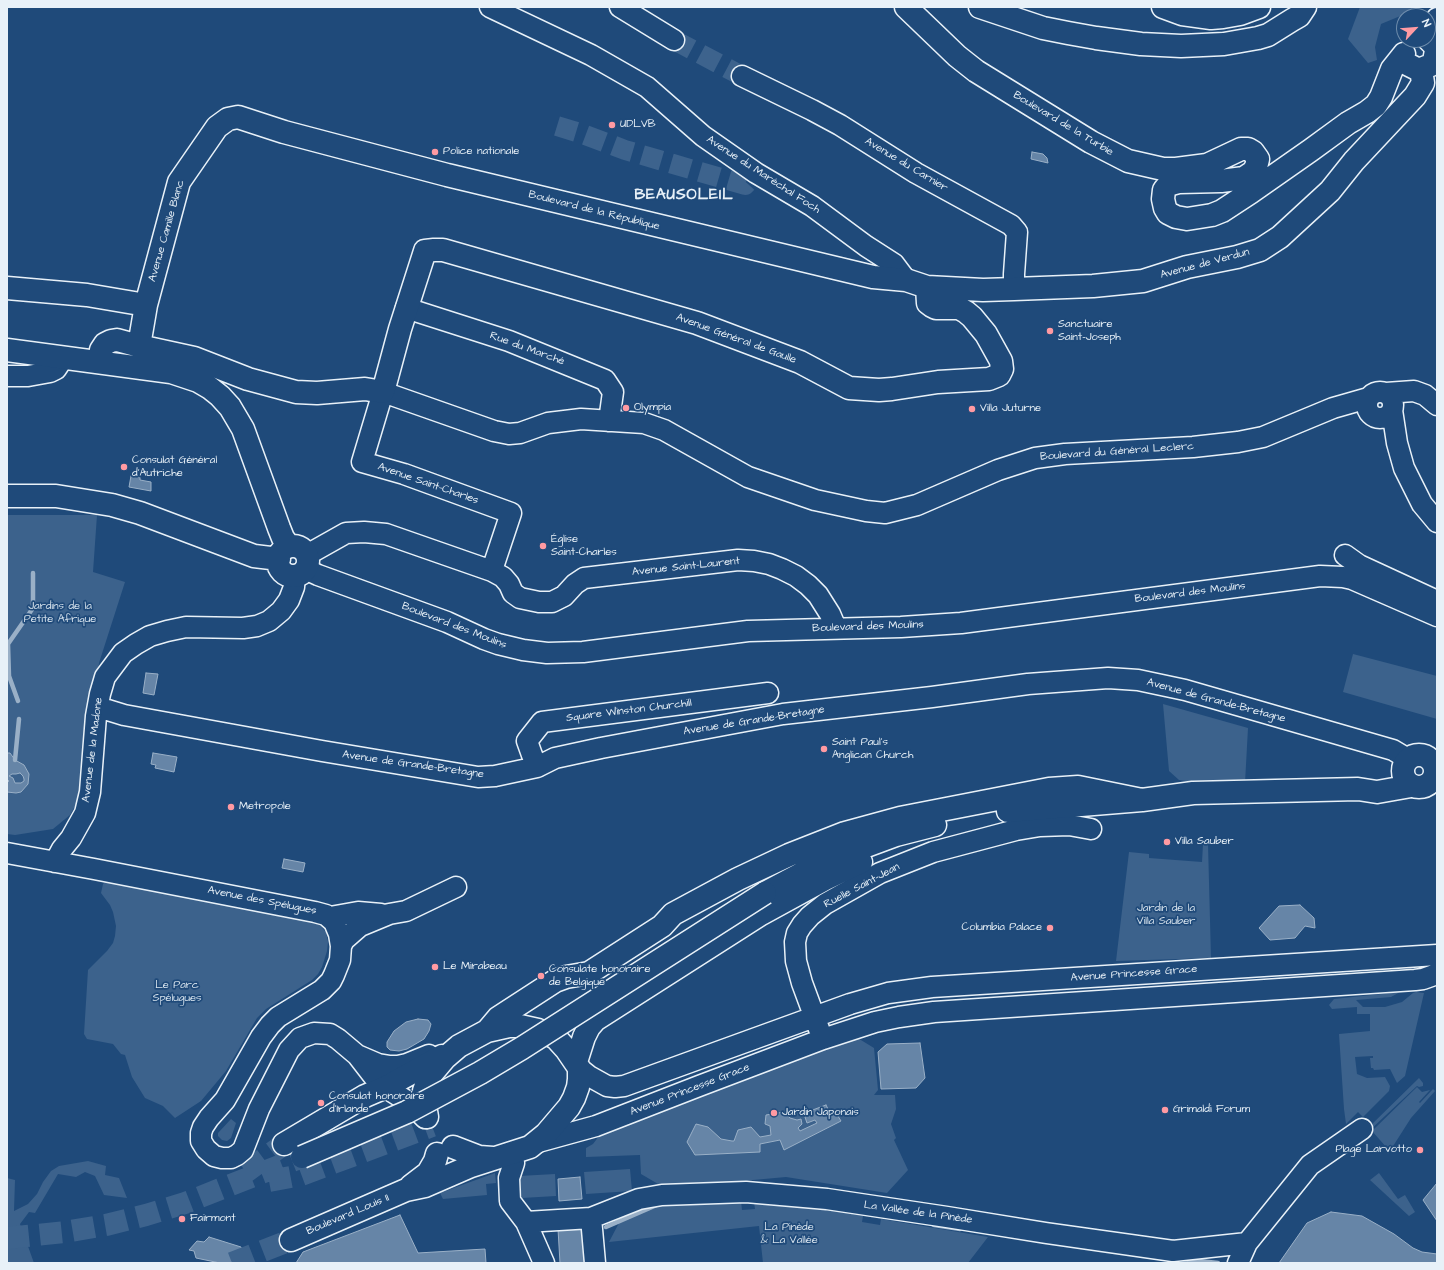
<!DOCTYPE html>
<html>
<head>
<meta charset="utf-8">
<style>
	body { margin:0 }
	#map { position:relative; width:1444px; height:1270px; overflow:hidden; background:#1f4a7a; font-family:"Architects Daughter",sans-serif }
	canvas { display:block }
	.frame { position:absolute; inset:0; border:8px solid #e8f1f8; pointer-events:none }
	.north { position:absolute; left:1396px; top:8px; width:40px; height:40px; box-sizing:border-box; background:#1f4a7a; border:1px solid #6f8dac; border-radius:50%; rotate:64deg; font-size:11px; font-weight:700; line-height:16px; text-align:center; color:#e8f1f8 }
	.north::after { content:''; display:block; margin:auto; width:14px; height:18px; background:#ff9aa2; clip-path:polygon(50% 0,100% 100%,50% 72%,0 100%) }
</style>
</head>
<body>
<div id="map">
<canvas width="1444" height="1270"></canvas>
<div class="frame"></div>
<div class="north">N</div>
</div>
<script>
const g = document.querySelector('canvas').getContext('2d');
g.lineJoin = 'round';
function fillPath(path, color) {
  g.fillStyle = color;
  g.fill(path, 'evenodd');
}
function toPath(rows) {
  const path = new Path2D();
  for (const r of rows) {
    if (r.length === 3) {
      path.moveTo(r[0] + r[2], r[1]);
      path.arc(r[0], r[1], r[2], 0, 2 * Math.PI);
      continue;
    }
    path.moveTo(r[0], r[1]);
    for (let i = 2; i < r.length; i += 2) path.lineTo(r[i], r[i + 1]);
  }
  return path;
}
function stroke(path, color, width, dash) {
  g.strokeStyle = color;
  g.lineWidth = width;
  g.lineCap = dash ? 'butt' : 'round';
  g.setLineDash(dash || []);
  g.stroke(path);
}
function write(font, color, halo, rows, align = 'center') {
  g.font = font + ' "Architects Daughter",sans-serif';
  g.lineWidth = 3.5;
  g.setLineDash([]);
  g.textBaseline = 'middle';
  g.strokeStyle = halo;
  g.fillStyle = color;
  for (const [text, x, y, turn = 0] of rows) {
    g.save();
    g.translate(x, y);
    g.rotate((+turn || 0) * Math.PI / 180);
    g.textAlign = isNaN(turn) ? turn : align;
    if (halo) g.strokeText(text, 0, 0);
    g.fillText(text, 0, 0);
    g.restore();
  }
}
const green = toPath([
	[1360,7,1413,7,1410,12,1381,24,1375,47,1377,60,1368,63,1348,39],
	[7,515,97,515,93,572,125,582,99,663,83,792,70,815,53,829,15,835,7,834],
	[1353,654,1437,676,1437,719,1343,692],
	[1163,704,1248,728,1245,783,1201,783,1179,780,1169,771],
	[1203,844,1208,844,1211,958,1116,961,1129,852,1149,854,1149,858,1202,862],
	[106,881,316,921,326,932,328,942,327,951,322,967,318,974,312,980,266,1009,257,1018,226,1071,201,1101,175,1118,163,1106,145,1098,132,1077,125,1055,121,1054,113,1044,87,1039,84,1034,88,970,107,951,113,943,115,936,116,926,113,912,110,905,101,893,103,884],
	[1400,992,1391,997,1356,1000,1363,1007,1385,1007,1402,1002,1413,993,1416,992,1424,993,1405,1076,1397,1083,1390,1069,1374,1070,1373,1068,1371,1068,1370,1058,1373,1058,1373,1056,1355,1057,1357,1074,1367,1078,1385,1077,1390,1086,1389,1091,1363,1117,1358,1112,1346,1124,1344,1109,1339,1034,1370,1031,1370,1014,1357,1014,1357,1007,1332,1009,1329,1005,1334,999],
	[856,1037,874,1048,878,1090,874,1095,895,1095,896,1109,891,1124,896,1138,894,1140,908,1170,887,1193,786,1177,665,1188,641,1174,640,1155,586,1157,586,1148,593,1144,602,1132],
	[1419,1078,1423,1083,1423,1086,1419,1087,1417,1086,1370,1130,1368,1128],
	[1417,1087,1422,1092,1430,1090,1419,1102,1420,1103,1433,1089,1435,1091,1411,1118,1388,1154,1387,1152,1390,1145,1387,1148,1372,1131],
	[231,1119,236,1123,231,1138,227,1141,222,1140,218,1136,218,1133],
	[88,1161,106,1166,105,1175,119,1178,127,1198,104,1195,95,1176,85,1172,76,1177,58,1174,35,1213,29,1212,20,1224,34,1263,7,1263,7,1178,15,1180,14,1211,28,1204,37,1194,43,1182,51,1171,59,1166],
	[630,1169,632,1191,586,1194,584,1172],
	[495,1173,496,1183,486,1184,487,1195,443,1199,440,1193],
	[1379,1173,1398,1199,1405,1195,1415,1212,1409,1216,1370,1180],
	[555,1174,556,1196,522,1198,519,1176],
	[741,1201,742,1210,755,1209,754,1202,813,1207,863,1216,862,1222,880,1225,881,1219,988,1237,968,1263,763,1263,759,1226,609,1242,620,1221,667,1202]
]);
const water = toPath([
	[1032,152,1043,154,1047,158,1048,163,1031,159,1032,152],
	[131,476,140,477,140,480,151,482,151,491,129,487,131,476],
	[146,673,158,674,154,695,143,693,146,673],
	[7,753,10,753,15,760,24,765,29,774,28,784,21,792,16,793,7,792,7,783,9,781,7,779,7,753],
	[20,773,23,776,24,779,24,781,21,783,15,783,13,778,9,776,12,774,16,774,20,773],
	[153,753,177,757,174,772,155,768,156,765,151,764,153,753],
	[284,859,305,863,303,872,282,868,284,859],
	[1300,905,1314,918,1315,928,1305,926,1295,938,1270,940,1259,928,1279,906,1300,905],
	[418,1019,428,1020,431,1024,429,1031,424,1039,407,1049,399,1051,390,1050,387,1047,387,1042,394,1031,406,1022,418,1019],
	[920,1043,925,1078,916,1088,881,1089,878,1052,887,1044,920,1043],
	[826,1105,829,1111,836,1113,841,1121,784,1150,780,1140,760,1144,760,1152,695,1155,687,1142,696,1124,708,1127,721,1139,732,1141,734,1141,738,1130,751,1127,760,1137,771,1135,770,1126,765,1124,766,1115,784,1112,790,1118,797,1120,801,1119,802,1124,798,1128,800,1131,817,1123,815,1120,807,1123,805,1117,810,1111,826,1105],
	[580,1177,582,1199,559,1201,558,1179,580,1177],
	[1437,1183,1437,1221,1423,1200,1437,1183],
	[1331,1212,1362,1216,1394,1234,1413,1248,1422,1252,1437,1254,1437,1263,1279,1263,1307,1223,1331,1212],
	[400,1215,418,1253,485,1249,486,1263,296,1263,303,1252,400,1215],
	[589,1227,591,1263,560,1263,558,1229,589,1227],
	[209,1237,241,1247,242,1251,231,1263,220,1263,196,1258,194,1251,189,1250,197,1241,204,1242,209,1237]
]);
const stream = toPath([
	[18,701,9,676,8,644,33,608,33,573],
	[15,760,19,719],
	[934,1225,960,1229],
	[606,1227,659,1204],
	[1181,1259,1218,1263]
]);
const minorTunnel = toPath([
	[674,40,742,76],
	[557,126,580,133,625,150,745,185,756,173]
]);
const majorTunnel = toPath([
	[246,1172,284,1144],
	[269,1181,301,1175,432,1126],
	[7,1238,65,1232,106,1225,146,1215,185,1203,302,1157],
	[232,1263,291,1240]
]);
const minor = toPath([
	[490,7,591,55,647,87,703,136,756,173,812,206,866,246,894,264,906,280],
	[620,7,674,40],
	[1428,32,1431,29,1437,18],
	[742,76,812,110,840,125,916,173,1011,225,1017,232,1014,274,1014,289],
	[406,308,509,341,605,380,613,392,609,421],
	[7,376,28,376,50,372,56,369,60,363,62,357],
	[1380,405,13],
	[1386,393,1414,391,1425,395,1437,405],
	[1392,410,1397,443,1404,468,1422,504,1437,522],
	[306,554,314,551,346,533,364,532,386,534,492,571,503,577,509,584,513,593,520,598,539,602,552,602,564,596,575,584,584,578,738,560,754,561,769,564,782,569,796,576,808,585,818,595,830,614,836,628],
	[1345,555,1359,565,1437,601],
	[494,564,511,513,404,474,362,462,383,392,494,431,509,434,520,433,548,423,581,419,644,423,664,430,748,477,815,500,866,511,885,513,917,505,998,470,1035,458,1065,454,1193,447,1238,442,1263,437,1333,408,1368,398],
	[305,569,318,575,447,622,484,639,498,644,523,650,547,653,583,652,748,631,901,627,961,623,1320,576,1343,577,1352,579,1437,616],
	[98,707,124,715,322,751,478,777,495,776,537,767,555,758,601,748,783,714,932,697,1028,684,1108,678,1138,680,1185,690,1393,750,1408,759],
	[537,767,532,755,527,741,542,722,768,693],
	[7,853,94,869,315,912,326,915,334,922,339,934,341,946,340,960,334,975,331,981,322,990,278,1017,270,1025,261,1037,225,1100,209,1118,203,1127,201,1133,201,1141,206,1149,214,1156,222,1158,231,1158,237,1155,243,1150,259,1109,289,1050,300,1038,314,1033,330,1034,338,1039,357,1055,374,1077,391,1091,410,1103,425,1118],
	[55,862,62,849,71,838,85,813,90,792,96,716,100,694,105,677,123,653,136,644,150,636,167,631,186,627,243,628,257,626,269,621,281,611,289,600,294,587,295,575],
	[330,917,358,912,381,914],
	[341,946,344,940,360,926,389,914,406,911,456,887],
	[819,1029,802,983,796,961,795,942,797,933,802,925,810,916,825,904,880,873,933,852,1016,830,1040,826,1069,825,1091,829],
	[357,1055,378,1064,390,1066,398,1066,407,1064,429,1055],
	[579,1068,589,1076,607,1086,615,1087,624,1086,850,1004,888,993,932,987,1437,955],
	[538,1142,596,1126,699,1086,823,1039,875,1022,899,1017,934,1012,1415,980,1423,979,1437,974],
	[514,1163,509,1178,510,1201,526,1222,544,1263],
	[591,1218,595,1263],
	[526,1222,591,1218,639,1199,662,1195,746,1192,827,1199,947,1217,1046,1233,1173,1251,1247,1243],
	[1238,1263,1247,1243,1310,1165,1362,1129]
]);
const major = toPath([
	[906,7,957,56,976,71,1091,142,1128,161,1163,169,1176,169,1207,165,1241,149,1248,149,1253,152,1258,159,1256,167,1253,172,1244,178,1221,181,1179,182,1168,185,1164,190,1163,199,1165,208,1168,213,1176,217,1187,219,1212,215,1222,211,1251,192,1311,150,1348,123,1367,112,1376,105,1381,97,1392,69,1404,54],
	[980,7,1043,28,1068,33,1096,38,1141,44,1181,46,1224,44,1258,38,1268,35,1292,20,1299,16,1305,7],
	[1163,7,1182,14,1211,18,1223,17,1240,14,1259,7],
	[1409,65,1417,69,1421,69,1431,65,1434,61,1436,51,1435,46,1428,39],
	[7,288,87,295,146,305],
	[139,346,146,305,179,182,217,127,228,119,238,117,284,132,447,175,873,277,906,280,927,287,983,290,1014,289,1093,286,1143,281,1187,267,1237,257,1260,250,1280,237,1330,191,1354,161,1415,96,1423,83,1421,69],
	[7,350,171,372,198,381,210,388,220,396,230,407,243,429,279,528,283,538,289,546],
	[99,362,101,350,105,344,111,341,117,340,139,346,194,358,248,379,296,392,317,393,365,389,383,392,400,329,425,251,434,250,443,250,697,323,800,362,849,388,879,390,892,389,938,382,989,379,999,375,1002,369,1001,361,986,334,972,317,966,312,959,308,936,308,932,306,928,303,927,287],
	[7,496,56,496,112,505,140,513,254,556,279,559],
	[293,561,15],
	[1419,771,16],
	[1008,811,1142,800,1193,793,1358,789,1377,792,1411,786],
	[765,893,816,866,842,855,896,835,935,825],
	[487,1031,498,1018,555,981,566,977,589,973,662,926,673,914,738,879,789,855,845,833,900,818,1049,789,1078,787,1142,800],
	[576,1062,584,1037,589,1027,595,1020,761,914,825,879,861,862],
	[284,1144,365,1096,386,1087,442,1056],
	[453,1147,479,1157,493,1158],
	[411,1186,428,1173,435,1161,437,1154],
	[291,1240,406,1190,425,1186,471,1166,530,1147,546,1134,569,1107,574,1098,578,1087,579,1079,579,1068,566,1049,556,1038,548,1034,538,1030,520,1026,509,1026,487,1031,459,1046,445,1058,429,1077,424,1091,424,1100,427,1117]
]);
const majorBridge = toPath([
	[302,1157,407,1112,480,1073,522,1048,765,893]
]);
const markers = [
	[612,125,4,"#ff9aa2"],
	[435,152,4,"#ff9aa2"],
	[1050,331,4,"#ff9aa2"],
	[626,408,4,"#ff9aa2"],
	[972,409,4,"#ff9aa2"],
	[124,467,4,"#ff9aa2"],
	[543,546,4,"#ff9aa2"],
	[824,749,4,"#ff9aa2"],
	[231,807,4,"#ff9aa2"],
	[1167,842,4,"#ff9aa2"],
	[1050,928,4,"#ff9aa2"],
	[435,967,4,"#ff9aa2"],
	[541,976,4,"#ff9aa2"],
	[321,1103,4,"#ff9aa2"],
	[1165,1110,4,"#ff9aa2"],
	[774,1113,4,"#ff9aa2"],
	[1420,1150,4,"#ff9aa2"],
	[182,1219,4,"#ff9aa2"]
];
const streetNames = [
	["Boulevard de la Turbie",1063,124,31],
	["Avenue du Carnier",906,165,31],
	["Avenue du Maréchal Foch",763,175,33],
	["Boulevard de la République",594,211,14],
	["Avenue Camille Blanc",167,231,-74],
	["Avenue de Verdun",1205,264,-15],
	["Avenue Général de Gaulle",736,339,20],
	["Rue du Marché",527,349,20],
	["Boulevard du Général Leclerc",1117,452,-4],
	["Avenue Saint-Charles",428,484,19],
	["Avenue Saint-Laurent",686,567,-6],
	["Boulevard des Moulins",1190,593,-7],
	["Boulevard des Moulins",454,626,21],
	["Boulevard des Moulins",868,627,-2],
	["Avenue de Grande-Bretagne",1216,701,15],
	["Square Winston Churchill",629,711,-7],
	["Avenue de Grande-Bretagne",754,721,-9],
	["Avenue de la Madone",93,750,-83],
	["Avenue de Grande-Bretagne",413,765,8],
	["Ruelle Saint-Jean",862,886,-28],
	["Avenue des Spélugues",262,901,11],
	["Avenue Princesse Grace",1134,974,-4],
	["Avenue Princesse Grace",690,1090,-21],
	["La Vallée de la Pinède",918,1213,8],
	["Boulevard Louis II",348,1215,-23]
];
const poiNames = [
	["UDLVB",620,125],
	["Police nationale",443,152],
	["Sanctuaire",1058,325],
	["Saint-Joseph",1058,338],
	["Olympia",634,408],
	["Villa Juturne",980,409],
	["Consulat Général",132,461],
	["d'Autriche",132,474],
	["Église",551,540],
	["Saint-Charles",551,553],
	["Saint Paul's",832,743],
	["Anglican Church",832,756],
	["Metropole",239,807],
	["Villa Sauber",1175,842],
	["Columbia Palace",1042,928,"right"],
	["Le Mirabeau",443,967],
	["Consulate honoraire",549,970],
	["de Belgique",549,983],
	["Consulat honoraire",329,1097],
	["d'Irlande",329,1110],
	["Grimaldi Forum",1173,1110],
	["Jardin Japonais",782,1113],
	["Plage Larvotto",1412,1150,"right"],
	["Fairmont",190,1219]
];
const parkNames = [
	["Jardins de la",60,607],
	["Petite Afrique",60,620],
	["Jardin de la",1166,909],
	["Villa Sauber",1166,922],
	["Le Parc",177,986],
	["Spélugues",177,999],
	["La Pinède",789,1228],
	["& La Vallée",789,1241]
];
const districtNames = [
	["BEAUSOLEIL",684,196]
];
fillPath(green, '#3c628c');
fillPath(water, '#6685a7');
stroke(water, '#9ab0c7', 1);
stroke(stream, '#9ab0c7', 4.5);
stroke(minorTunnel, '#3d638d', 20, [20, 10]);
stroke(majorTunnel, '#3d638d', 22, [22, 11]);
stroke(minor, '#e8f1f8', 23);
stroke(major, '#e8f1f8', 25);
stroke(minor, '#1f4a7a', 20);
stroke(major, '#1f4a7a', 22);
stroke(majorBridge, '#e8f1f8', 25, []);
stroke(majorBridge, '#1f4a7a', 22);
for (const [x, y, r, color] of markers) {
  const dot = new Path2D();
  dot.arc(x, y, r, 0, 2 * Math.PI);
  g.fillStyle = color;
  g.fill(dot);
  stroke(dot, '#1f4a7a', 1.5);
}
write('11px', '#e8f1f8', '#1f4a7a', streetNames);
write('11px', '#e8f1f8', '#1f4a7a', poiNames, 'left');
write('11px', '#d7e3ed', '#1f4a7a', parkNames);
g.letterSpacing = '1px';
write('bold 15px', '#e8f1f8', '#1f4a7a', districtNames);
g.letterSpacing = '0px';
</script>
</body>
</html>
